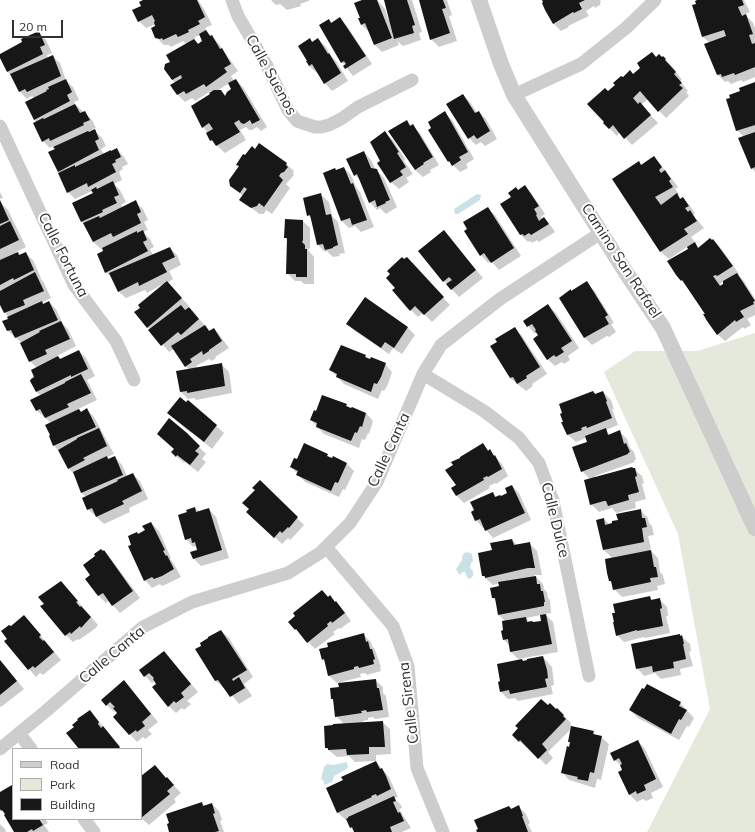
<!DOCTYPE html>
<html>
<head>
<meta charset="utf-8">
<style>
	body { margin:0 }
	#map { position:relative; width:755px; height:832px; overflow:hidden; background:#fff; font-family:Mulish,sans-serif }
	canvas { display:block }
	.legend { position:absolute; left:12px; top:748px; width:130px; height:72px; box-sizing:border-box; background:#fff; border:1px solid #acacac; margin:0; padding:5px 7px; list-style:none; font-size:12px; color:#303030 }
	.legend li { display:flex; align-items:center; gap:8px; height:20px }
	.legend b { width:20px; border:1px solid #acacac }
	.scale { position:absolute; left:12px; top:20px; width:51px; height:18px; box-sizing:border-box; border:2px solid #303030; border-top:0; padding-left:5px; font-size:12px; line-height:14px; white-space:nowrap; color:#303030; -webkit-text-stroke:3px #fff; paint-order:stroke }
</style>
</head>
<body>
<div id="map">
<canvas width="755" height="832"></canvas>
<ul class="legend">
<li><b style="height:5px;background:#cdcdcd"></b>Road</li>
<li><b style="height:11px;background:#e5e9dc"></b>Park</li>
<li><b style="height:11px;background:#171717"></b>Building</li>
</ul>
<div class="scale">20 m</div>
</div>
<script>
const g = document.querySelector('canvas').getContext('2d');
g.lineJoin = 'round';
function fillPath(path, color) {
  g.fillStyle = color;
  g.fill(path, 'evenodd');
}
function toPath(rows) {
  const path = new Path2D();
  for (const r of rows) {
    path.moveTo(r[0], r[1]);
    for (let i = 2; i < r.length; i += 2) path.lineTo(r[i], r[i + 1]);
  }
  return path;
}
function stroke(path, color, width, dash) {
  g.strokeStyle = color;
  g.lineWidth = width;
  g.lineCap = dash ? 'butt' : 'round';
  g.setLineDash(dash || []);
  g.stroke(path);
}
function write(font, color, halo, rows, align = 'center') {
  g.font = font + ' Mulish,sans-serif';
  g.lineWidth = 4;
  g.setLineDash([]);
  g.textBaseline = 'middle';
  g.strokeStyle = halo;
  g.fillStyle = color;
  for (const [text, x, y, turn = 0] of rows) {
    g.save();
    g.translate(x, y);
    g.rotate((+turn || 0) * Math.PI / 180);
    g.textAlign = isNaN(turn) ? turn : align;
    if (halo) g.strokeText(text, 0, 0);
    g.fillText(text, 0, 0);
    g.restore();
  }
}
const green = toPath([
	[755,333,755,832,647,832,710,709,678,534,604,372,635,351,697,351]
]);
const water = toPath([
	[477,194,481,195,480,200,458,214,455,214,454,209],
	[468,552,472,554,473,561,471,563,470,568,473,571,473,576,471,578,468,579,465,572,462,572,461,575,458,573,456,569,462,560,462,557,464,553],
	[347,762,348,767,345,770,334,776,332,782,324,785,324,781,321,779,324,767,327,764,333,765]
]);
const shadow = toPath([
	[145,0,198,0,204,9,212,25,205,28,207,32,219,44,238,71,231,76,234,81,236,80,243,87,267,127,261,131,257,127,252,130,249,130,246,127,240,130,246,140,225,153,211,140,208,133,203,127,213,92,211,91,195,101,192,98,185,102,178,95,172,86,176,83,172,80,186,44,183,41,171,47,169,45,164,45,156,37,157,26,156,24,146,28,139,21],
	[200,35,204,41,199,44,194,40,195,39,195,37],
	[229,83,233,89,226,96,221,91,217,91],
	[271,0,309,0,309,1,300,4,301,6,287,10,280,4,276,5],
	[365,0,377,0,385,9,388,19,390,19,385,0,412,0,422,32,419,33,421,40,403,46,397,41,399,45,382,52,374,44,369,32,362,25,361,18],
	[420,0,447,0,452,15,449,16,457,41,439,47,431,39],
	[543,0,600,0,601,2,600,3,600,5,595,8,594,6,586,11,589,16,568,26,569,27,561,31,554,24,546,10],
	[700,0,744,0,750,12,745,14,753,23,755,28,755,77,743,82,741,80,731,84,728,81,725,82,718,75,710,43,703,37,697,4],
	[340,19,347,26,372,64,353,76,342,62,321,25,329,20,332,23],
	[38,32,46,40,52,53,47,55,48,58,52,56,60,63,66,81,73,87,79,100,74,102,75,104,92,120,96,128,93,129,102,138,106,146,101,149,104,154,117,149,124,157,128,164,122,167,123,169,119,172,122,180,114,184,120,190,126,202,121,205,123,208,135,202,143,209,148,220,144,222,148,230,143,232,150,239,154,247,150,249,153,255,170,248,177,255,181,265,169,271,173,279,167,283,189,306,182,312,189,308,210,331,214,329,221,337,229,348,215,357,216,358,212,361,209,359,196,366,198,369,222,365,229,372,232,393,196,400,194,398,188,399,181,392,189,370,174,349,169,352,148,327,141,308,163,284,147,293,145,290,126,298,118,291,112,278,106,272,105,251,103,248,101,249,93,242,82,221,94,194,92,191,75,199,68,192,61,173,59,171,56,150,54,146,50,148,43,141,37,122,34,120,34,98,32,96,27,99,20,92,12,77,8,72,0,55],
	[310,39,313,43,318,39,326,47,331,56,336,61,348,81,332,91,325,83,318,72,317,73,309,66,308,61],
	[652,53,657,58,663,57,671,65,682,80,680,81,688,91,686,92,689,96,666,118,648,99,641,105,658,123,632,145,620,132,617,136,609,128,608,92,642,68],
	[755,84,755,172,752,168,744,137,737,130,742,91],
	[463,95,470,102,477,113,479,112,486,119,497,139,485,146,481,142,476,145,469,138],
	[445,113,452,120,474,159,466,164,468,168,460,172,449,161,429,130,433,128],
	[406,121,420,133,439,165,430,170,431,172,423,177,415,170],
	[385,133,393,140,405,159,404,161,413,174,406,178,409,182,399,189,391,182,382,161],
	[256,150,286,164,294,171,293,173,294,175,286,184,290,188,272,214,266,210,264,214,259,214,241,199,243,196,231,185,239,167,237,164,245,157],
	[364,152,371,160,376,170,384,178,397,207,386,214,380,208,377,210,370,202,361,181,355,175],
	[654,157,672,179,678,187,675,189,679,194,678,195,681,199,683,198,690,206,695,213,693,215,704,228,691,237,695,242,694,243,699,248,713,240,720,247,739,274,738,275,744,281,755,299,755,315,747,319,751,325,744,329,743,327,725,341,717,334,687,285,677,274,689,250,687,247,669,259,661,252,613,179,639,162,642,166],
	[724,281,724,285,722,286,720,284],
	[344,168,351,175,356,187,360,192,374,227,361,232,355,226,349,228,342,221,324,173],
	[525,186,532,194,545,214,541,217,551,226,555,232,539,242,537,240,532,243,530,241,528,242,521,235,512,197,518,191],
	[0,192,3,198,0,199],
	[321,195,329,202,332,216,338,222,345,253,339,254,340,256,333,257,327,251,325,252,318,245,312,219,308,215],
	[0,202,8,210,26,247,16,252,20,256,25,253,33,260,41,278,40,278,43,281,51,298,41,303,43,305,49,302,56,309,63,324,68,329,76,346,57,356,61,360,79,351,86,358,95,376,87,380,97,400,78,409,81,412,87,410,94,417,114,454,107,457,109,460,115,457,122,465,127,476,132,474,140,481,148,499,129,508,130,512,104,524,88,509,86,497,82,493,75,475,68,468,60,452,54,446,50,437,51,423,36,410,41,396,36,391,37,368,30,361,22,343,8,331,4,322,9,319,9,318,5,313,0,303],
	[487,208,495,215,521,256,499,270,491,261,488,263,481,255,465,231],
	[303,221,310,228,310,248,308,250,314,257,314,284,304,284,301,281,295,281,287,273,288,241,285,238],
	[444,231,483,278,459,297,444,281],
	[414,266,450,305,432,322,423,313,418,317,411,310],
	[586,283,594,290,614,323,611,324,616,332,609,337,607,336,592,345,585,338,561,298],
	[365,298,408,328,415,335,402,354,393,348,389,354,355,331,348,324],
	[548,306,556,313,579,348,568,356,570,360,564,364,562,362,555,366,547,359,537,332,535,334,528,326],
	[515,328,522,336,547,374,532,384,533,386,526,391,510,378],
	[342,346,366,356,370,361,385,364,392,372,388,384,384,391,382,390,378,399,344,384,331,370],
	[593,392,596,395,603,392,611,400,614,409,612,409,618,425,606,430,610,435,619,431,627,439,630,448,634,452,636,460,634,460,635,462,595,476,595,478,634,469,642,476,644,483,642,484,646,499,635,502,636,508,616,513,612,508,599,512,591,504,590,479,582,471,588,442,586,438,576,442,568,435,562,423],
	[188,401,224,433,212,449,192,432,192,433,187,430,168,413],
	[346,405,350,409,366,413,373,421,369,434,368,433,365,440,362,439,359,448,324,434,311,420,316,412],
	[186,434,206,454,202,459,206,462,198,472,185,462,184,463,172,452],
	[483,444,502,464,508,476,496,484,495,483,489,486,490,488,464,503,457,496,452,488,457,485,446,471],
	[327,455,331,459,347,464,354,471,345,490,343,489,339,497,305,482,291,467,297,460],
	[260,482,304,525,296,534,290,540,288,538,282,544,248,512,250,509],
	[512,486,519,493,531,520,493,538,486,530,485,527,483,528,476,520,493,493,497,498,509,494],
	[195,508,199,512,209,509,216,517,229,558,201,566,193,558,198,550,196,546,193,547,186,539],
	[640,510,648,518,649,523,652,526,654,535,648,536,651,549,649,549,658,558,660,572,663,575,665,584,657,586,658,590,622,597,614,589,613,584,610,581,605,562,606,560,612,558,604,550,604,519,610,525],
	[151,523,159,531,171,558,170,559,171,560,174,564,181,577,169,583,162,586,160,584,152,588,145,580,132,545,138,534,147,531],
	[512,540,518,546,529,543,537,551,542,575,534,575,543,584,544,589,547,592,548,598,550,600,551,613,545,614,553,622,558,652,518,659,511,652,510,646,504,640,506,622,499,615,496,601,493,598,500,587,500,583,493,585,483,576,493,551],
	[541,615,542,622,530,623,526,618],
	[104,551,111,559,140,598,120,613,109,601,106,603,99,596,87,579,92,575],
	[68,590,98,625,95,628,96,628,79,640,78,639,73,642,66,635],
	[322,591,343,610,351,621,340,629,339,628,333,632,335,634,315,649,296,629],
	[650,597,653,601,659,599,667,607,668,616,666,616,670,633,645,638,644,637,624,642,617,635,616,614],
	[31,624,61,660,43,675,40,673,36,677,29,669,11,627],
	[221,631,229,638,253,677,244,684,252,696,239,704,225,687,224,688,216,681,197,650],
	[363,634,371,642,372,646,375,650,381,667,380,667,381,671,367,675,365,673,360,674,361,677,337,683,329,676,326,662,323,659],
	[680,635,690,644,691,651,689,652,693,666,680,669,681,675,661,679,655,673,644,676,637,668],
	[164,652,198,692,187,701,191,704,184,710,182,708,176,713,169,706,155,681,152,683,145,676],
	[543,657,552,667,554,685,551,686,553,694,518,701,515,698,508,699,501,692,501,682,524,662],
	[0,660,24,689,1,707,0,706],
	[375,680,383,687,383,693,386,696,389,717,375,719,373,717,368,718,368,720,363,721,363,723,382,722,390,729,391,754,376,755,376,761,375,761,355,762,349,756,337,757,326,748,344,724,336,716,334,701,332,699],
	[131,689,158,722,148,730,152,734,145,739,143,737,137,742,114,717,118,713,116,710,114,712,102,700],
	[680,703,694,718,689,727,687,726,679,740,638,718,630,710],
	[548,706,556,710,557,709,571,723,570,724,573,727,548,752,553,758,546,765,528,747,527,748,513,735],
	[89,712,97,719,121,749,80,749,76,727],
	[593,732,597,736,601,737,609,744,601,780,597,779,595,788,569,780,562,772,570,748,571,743,569,741],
	[638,741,645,749,663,787,651,793,653,798,646,801,643,799,637,802,629,794,623,768,615,760],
	[376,762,389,777,398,797,394,798,401,805,402,808,399,809,411,828,402,832,355,832,350,827,347,819,346,820,338,813,327,789],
	[141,777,167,778,181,793,174,799,176,802,149,825,141,818],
	[12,787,13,788,13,819,45,819,48,823,44,825,49,832,15,832,6,815,0,807,0,793],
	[202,803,205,806,212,804,219,811,222,820,220,821,224,832,169,832],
	[509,807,512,809,519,807,526,814,530,823,528,824,532,832,478,832],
	[0,824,5,829,6,832,0,832]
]);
const building = toPath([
	[143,0,197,0,205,17,198,21,200,24,188,30,189,32,178,37,176,34,163,40,162,38,160,39,155,38,151,28,155,26,154,22,155,21,152,15,138,22,132,10,141,6,139,2],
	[362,0,377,0,392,38,374,45,365,23,361,25,358,18,360,18,354,3],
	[384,0,407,0,415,25,412,26,414,33,394,39],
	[419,0,443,0,446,8,442,9,450,33,430,40],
	[542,0,585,0,579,3,582,9,574,13,573,12,553,24,545,10,542,3,543,2],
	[697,0,742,0,744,5,738,7,742,16,746,14,753,34,749,35,752,44,755,43,755,67,735,75,734,73,722,77,721,74,717,75,704,44,726,36,724,30,702,37,692,5,696,4,695,1],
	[340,17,366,56,345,69,343,66,346,64,344,61,341,63,319,25,329,19,331,23],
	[206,30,210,36,212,35,220,49,222,48,231,64,224,68,227,72,206,87,204,84,186,94,184,91,177,95,170,85,182,78,181,75,172,80,164,69,165,64,170,62,166,55,194,39,198,44,202,41,199,34],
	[39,31,45,45,40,47,43,54,7,72,0,58,0,54,22,42,21,39],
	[310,38,312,42,318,38,328,54,329,53,341,73,324,84,312,64,309,66,306,61,307,61,298,46],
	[652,52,656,57,659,54,662,57,663,56,666,59,665,60,676,72,674,74,682,83,679,85,683,88,658,112,640,91,633,98,638,104,640,102,651,115,624,139,613,125,609,129,603,123,604,122,587,104,605,88,608,91,615,85,613,83,621,76,623,77,630,70,633,74,640,68,637,63],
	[53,55,61,76,27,92,25,89,19,92,10,74],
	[66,79,72,92,67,95,70,101,34,120,25,102,47,91,46,90,49,89,48,87],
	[236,79,260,120,252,124,250,120,244,124,241,123,239,120,234,123,240,132,216,146,212,140,210,141,206,133,213,129,209,123,202,128,191,106,210,94,209,93,214,90,221,90,225,96,227,92,231,89,228,83],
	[755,82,755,125,736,131,726,99,730,98,729,95,740,91,739,88],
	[463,94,475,113,479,111,490,131,477,139,474,135,468,139,446,104],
	[75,104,80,113,85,111,90,120,83,123,84,125,50,141,49,138,42,142,33,123,43,118,44,119],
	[445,111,468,152,459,157,461,160,452,166,449,161,448,162,428,130,431,128,428,122],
	[407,120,410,126,413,124,433,157,423,163,424,164,415,170,388,131],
	[95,129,99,139,95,141,99,150,58,172,48,152,55,149,53,147,88,131,89,132],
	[385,131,399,152,397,153,406,167,400,171,403,175,390,183,377,163,380,161,370,142],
	[755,132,755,167,751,169,738,138],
	[259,143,287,163,286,165,288,167,284,172,281,173,279,176,283,180,264,207,259,203,257,206,251,208,239,200,247,189,244,187,240,193,230,186,229,180,239,166,236,165,243,154,245,155,252,146,255,149],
	[117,148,121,157,115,160,116,162,112,164,116,172,88,187,87,183,67,193,58,173,75,165,75,167,111,150,111,151],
	[364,151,371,168,377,169,390,200,385,202,386,203,377,207,375,200,369,203,357,174,354,176,346,159],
	[654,156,662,167,659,170,661,173,665,170,671,179,669,181,673,187,655,197,661,205,677,193,680,199,683,197,689,206,685,208,688,212,690,210,697,221,684,229,688,234,660,252,612,179,639,161,641,165],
	[344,167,351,184,353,183,367,220,352,225,350,218,341,221,323,173,335,168,336,170],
	[113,181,119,195,114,197,117,203,102,210,103,212,81,222,72,203,93,193,91,190,96,187,97,189],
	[525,185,539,206,534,209,537,214,536,215,539,221,544,217,549,224,531,235,529,233,524,236,523,234,520,235,500,204,511,197,508,193,516,187,518,190],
	[321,193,326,215,331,214,338,245,333,247,333,248,325,250,323,244,317,245,310,215,307,216,303,198],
	[0,200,9,220,0,224],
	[136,200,141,212,137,214,141,223,113,237,111,233,93,242,83,223,99,216,100,218],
	[488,207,514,248,491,263,484,253,480,256,464,231,467,229,463,222],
	[285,219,303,220,303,240,302,242,305,245,305,249,307,249,307,277,296,277,296,274,286,274,287,238,284,238],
	[10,221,19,240,0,249,0,226],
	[143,230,147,240,143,242,148,251,105,273,97,254,103,251,102,248,137,231,137,233],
	[444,230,476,270,451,290,446,284,452,280,449,277,443,282,418,251],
	[710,238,712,240,713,239,733,266,719,275,717,276,716,275,713,276,720,286,723,284,723,281,737,273,755,301,753,302,754,304,740,311,744,317,736,322,735,320,717,335,707,321,703,314,705,314,682,280,681,281,676,275,667,261,688,249,687,247,695,242,698,248],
	[170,247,175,257,162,263,167,272,139,286,138,282,118,292,109,273],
	[18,252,19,255,26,252,34,270,14,280,13,278,0,285,0,260],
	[402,257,404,259,407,257,444,297,424,315,415,306,410,311,392,290,395,288,386,278,390,274,387,271],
	[35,272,44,291,23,300,25,305,4,313,0,305,0,291],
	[167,281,182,298,147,328,134,312,140,308,138,305],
	[587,281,608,315,605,317,609,324,584,338,559,298,571,289,571,291],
	[365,297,408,327,394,348,385,342,381,348,346,324],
	[42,301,43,304,49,301,58,320,15,338,11,330,7,331,2,321,8,319,7,317],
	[548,304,572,341,561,348,564,352,556,357,554,355,547,360,533,339,538,335,535,331,536,330,532,324,527,327,523,321],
	[181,305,185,310,189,307,199,319,181,335,178,332,161,346,148,330],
	[61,321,70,339,45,350,47,354,29,362,20,343,40,332,39,331],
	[205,325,209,331,214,328,222,341,209,350,209,351,203,355,202,351,190,359,192,362,185,367,171,346],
	[515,327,540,367,526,376,527,378,517,384,513,377,510,378,490,346,497,342,495,339],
	[341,345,366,355,365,357,370,359,371,357,386,363,381,377,377,384,374,383,371,392,336,377,337,374,329,370],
	[79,350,88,369,71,377,71,375,36,392,30,381,31,379,34,377,31,370,58,356,60,359],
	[222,363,225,386,187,393,187,391,180,392,176,371],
	[81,374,91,393,67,404,69,407,45,418,40,409,36,411,30,400,65,383,65,382],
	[593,391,595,394,603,391,607,401,606,402,612,418,587,428,586,426,581,428,582,430,567,435,561,422,563,422,560,414,562,413,559,404],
	[322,395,347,404,346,406,351,408,352,407,366,413,362,427,360,426,357,433,355,432,351,441,316,427,317,423,310,420,314,410,316,411],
	[180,397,186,402,188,400,217,425,204,442,167,413],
	[87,408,96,427,53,446,49,436,50,435,45,425,79,409,81,412],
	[169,418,187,433,200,446,195,451,199,454,190,465,177,455,176,457,171,452,174,449,157,434],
	[99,428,107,446,83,458,85,460,68,469,58,450,77,439,77,438],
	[606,428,608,435,620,430,624,444,626,443,630,452,628,453,628,454,581,472,572,447,587,442,585,436],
	[304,443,328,454,327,456,332,458,333,456,347,463,338,483,335,482,331,491,296,475,298,471,290,467,294,458,297,459],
	[483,443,488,451,490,449,494,456,495,455,502,469,488,477,487,476,483,478,484,480,456,496,451,488,456,485,445,470,453,465,451,462,460,458,460,457],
	[107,456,108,459,115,456,123,475,81,493,73,472],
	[632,467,633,468,635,468,637,476,635,477,639,492,628,495,629,500,608,506,606,501,604,501,590,505,584,480],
	[133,473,142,491,122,501,124,504,96,517,92,508,87,510,82,498,118,481,117,480],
	[260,480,298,517,289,528,288,527,282,533,280,531,274,538,246,512,249,509,242,503,255,490,252,488],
	[512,485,525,513,485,531,480,519,475,521,471,512,474,510,470,502,493,492,495,497,500,495,501,496,507,493,505,488],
	[195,507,196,512,209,508,222,550,193,559,190,552,197,550,195,542,192,543,191,538,185,540,178,515,187,512,186,510],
	[641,509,642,518,645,518,647,527,642,528,644,542,603,550,596,520,604,518,605,525,612,523,612,521,618,520,616,514],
	[151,522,165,550,163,551,166,556,167,555,174,569,162,576,154,579,152,577,144,581,128,546,131,545,128,536,137,532,138,534,145,530,142,526],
	[512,539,514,545,530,542,535,568,528,568,485,578,485,576,482,576,478,553,492,550,490,543],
	[101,549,103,551,104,550,133,591,112,606,103,593,98,596,85,579,90,575,83,565,95,556,94,554],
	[651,550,654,567,656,567,658,577,650,578,651,582,613,590,611,581,609,581,607,573,605,559],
	[536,576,537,584,540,584,541,591,543,591,545,602,544,602,544,606,498,615,495,598,492,598,490,588,499,586,498,582],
	[61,581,78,601,76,602,80,607,81,606,91,617,81,628,80,626,71,634,70,632,65,636,40,606,44,604,38,597],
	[322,590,328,597,330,595,335,602,336,601,345,613,332,623,331,621,327,624,328,626,307,643,296,629,295,630,288,622,295,616,293,613],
	[650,596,651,600,660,598,662,608,660,609,663,626,637,631,637,630,616,636,613,622,614,622,612,613,615,613,613,604],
	[546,614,552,644,510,652,508,639,503,640,501,631,503,630,502,621,526,617,527,622,532,621,533,622,541,621,540,615],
	[24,615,41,635,39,637,43,641,44,640,54,652,35,668,33,666,28,670,4,641,7,639,1,631,9,625,11,626],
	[221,630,247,670,232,679,233,681,239,677,245,688,230,697,218,680,215,681,195,649,201,646,200,643,208,638,208,637],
	[364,633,366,642,368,641,370,649,372,649,375,659,373,660,374,664,359,668,358,666,354,667,354,669,328,676,324,659,322,660,319,649,328,647,327,643],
	[680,634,680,636,682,635,684,644,683,644,686,659,673,662,674,668,653,672,652,666,636,669,631,644],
	[164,651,191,684,181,693,184,697,176,703,174,701,168,707,152,687,156,684,153,679,154,678,149,673,144,677,139,670],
	[543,656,547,670,548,678,545,679,547,687,510,694,509,690,500,692,498,682,500,681,497,664,522,659,523,661,527,660,527,659],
	[0,660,17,681,0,695],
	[376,679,377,688,379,688,383,710,367,712,366,710,361,711,362,713,335,717,333,699,331,699,330,688,339,687,338,683],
	[124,680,151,714,142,722,145,726,137,732,136,730,129,735,113,717,117,713,113,708,115,707,110,702,106,706,101,700],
	[647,684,681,702,679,706,687,710,681,720,679,719,671,734,629,710,642,688,644,689],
	[541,699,548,705,550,703,556,709,557,708,564,715,563,716,566,719,542,744,547,750,538,759,520,740,519,742,512,735,518,728,515,726],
	[90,710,99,722,98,724,101,728,103,726,120,747,118,749,79,749,66,733,74,727,72,725,78,720,77,719],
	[383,721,385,747,369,747,369,754,347,755,346,749,328,750,328,748,325,748,324,726,333,725,333,724],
	[571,726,585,729,594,731,593,734,602,736,594,773,590,772,588,781,577,779,578,777,561,773,567,746,569,747,570,742,568,742],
	[638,740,656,779,644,785,646,790,637,794,636,791,629,795,618,772,622,770,620,765,622,764,619,758,614,761,610,753],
	[376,761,380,769,382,768,386,776,391,789,377,796,376,794,371,796,372,797,337,813,326,788,343,780,341,777],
	[155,765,166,778,167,777,174,785,167,791,170,794,141,818,141,776],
	[12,785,13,819,39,819,43,825,33,831,32,829,27,832,14,832,4,815,5,814,2,810,1,811,0,809,0,792],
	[394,796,396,801,393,802,398,813,400,812,404,821,390,827,392,832,354,832,352,827,350,828,346,819,348,818,348,817],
	[202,802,203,806,212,803,215,813,213,814,219,831,215,832,169,832,167,824,169,823,166,814],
	[519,805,523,816,522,816,528,832,477,832,476,830,478,829,474,820,509,806,511,809]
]);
const minor = toPath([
	[232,0,238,16,267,66,288,110,297,121,315,127,321,127,329,125,341,119,358,107,412,80],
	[514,95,581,64,626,28,655,0],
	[0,126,74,285,116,341,134,380],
	[423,374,484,411,519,438,539,463,553,501,589,676],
	[326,547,393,626,408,666,417,768,443,832],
	[19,733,31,749],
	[0,749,46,711,143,627,192,602,288,573,320,553,350,523,377,482,423,374,441,345,500,299,602,232],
	[84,819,94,832]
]);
const tertiary = toPath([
	[479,0,501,64,514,95,625,271,663,328,755,528]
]);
const streetNames = [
	["Calle Suenos",271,75,61],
	["Calle Fortuna",63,255,63],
	["Camino San Rafael",621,261,57],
	["Calle Canta",389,450,-65],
	["Calle Dulce",555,520,76],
	["Calle Canta",112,655,-40],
	["Calle Sirena",409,703,-97]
];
fillPath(green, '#e5e9dc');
fillPath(water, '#cae1e8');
fillPath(shadow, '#0003');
fillPath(building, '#171717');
stroke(minor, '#cdcdcd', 13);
stroke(tertiary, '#cdcdcd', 16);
write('15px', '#303030', '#fff', streetNames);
</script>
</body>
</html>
